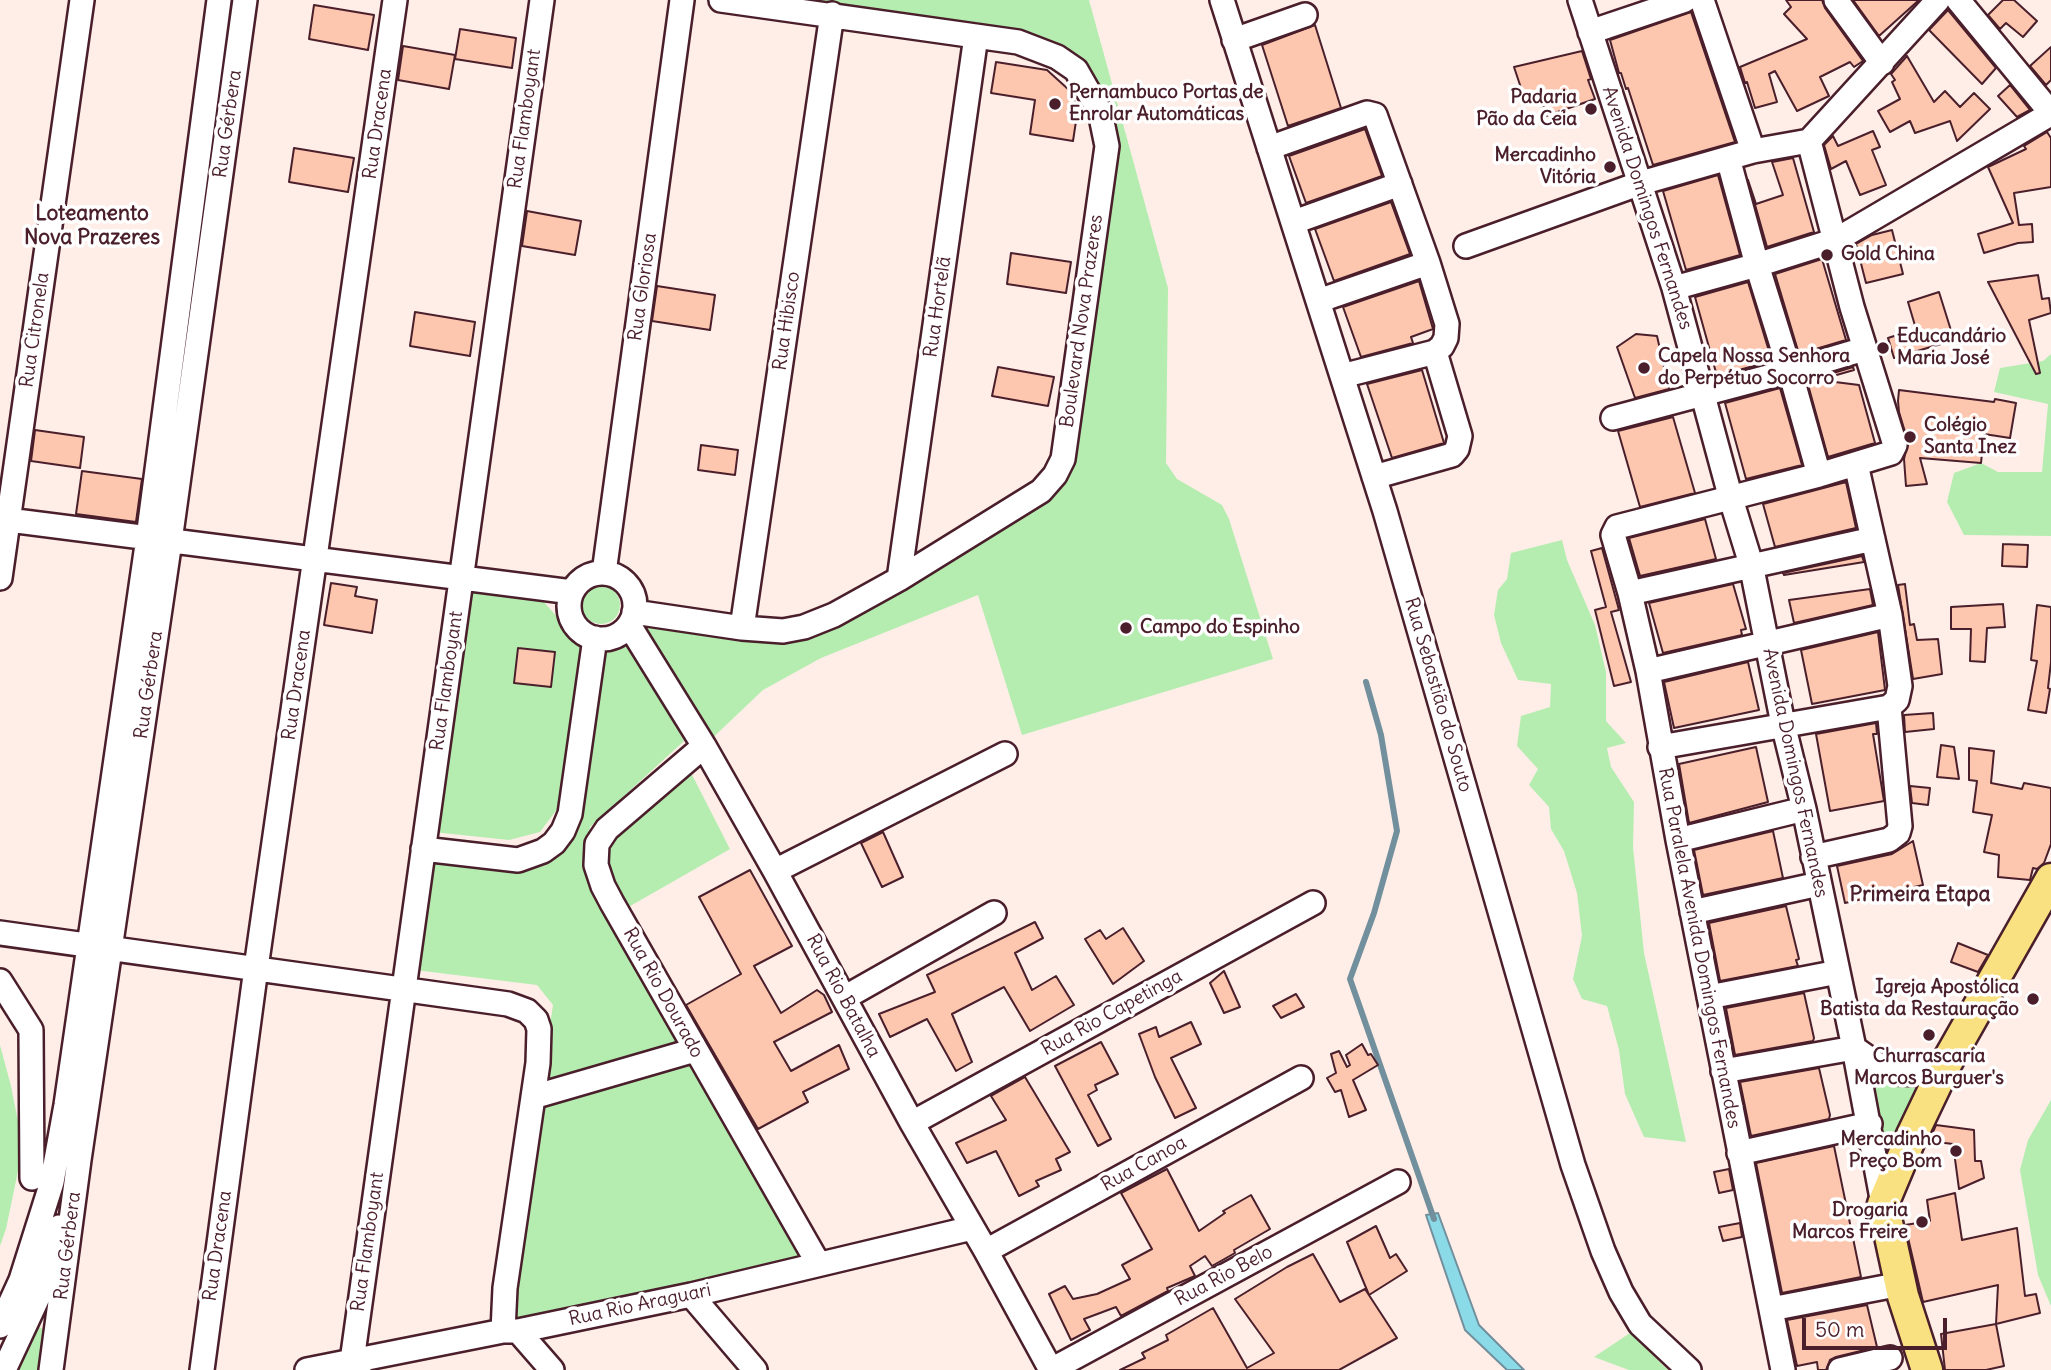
<!DOCTYPE html>
<html>
<head>
<meta charset="utf-8">
<style>
	body { margin:0 }
	#map { position:relative; width:2051px; height:1370px; overflow:hidden; background:#feeee7; font-family:Delius,sans-serif }
	canvas { display:block }
	.scale { position:absolute; left:1802px; top:1318px; width:145px; height:32px; box-sizing:border-box; border:4px solid #4a1f2b; border-top:0; padding-left:9px; font-size:21px; line-height:24px; white-space:nowrap; color:#4a1f2b; -webkit-text-stroke:5px #fff; paint-order:stroke }
</style>
</head>
<body>
<div id="map">
<canvas width="2051" height="1370"></canvas>
<div class="scale">50 m</div>
</div>
<script>
const g = document.querySelector('canvas').getContext('2d');
g.lineJoin = 'round';
function fillPath(path, color) {
  g.fillStyle = color;
  g.fill(path, 'evenodd');
}
function toPath(rows) {
  const path = new Path2D();
  for (const r of rows) {
    if (r.length === 3) {
      path.moveTo(r[0] + r[2], r[1]);
      path.arc(r[0], r[1], r[2], 0, 2 * Math.PI);
      continue;
    }
    path.moveTo(r[0], r[1]);
    for (let i = 2; i < r.length; i += 2) path.lineTo(r[i], r[i + 1]);
  }
  return path;
}
function stroke(path, color, width, dash) {
  g.strokeStyle = color;
  g.lineWidth = width;
  g.lineCap = dash ? 'butt' : 'round';
  g.setLineDash(dash || []);
  g.stroke(path);
}
function write(font, color, halo, rows, align = 'center') {
  g.font = font + ' Delius,sans-serif';
  g.lineWidth = 7;
  g.setLineDash([]);
  g.textBaseline = 'middle';
  g.strokeStyle = halo;
  g.fillStyle = color;
  for (const [text, x, y, turn = 0] of rows) {
    g.save();
    g.translate(x, y);
    g.rotate((+turn || 0) * Math.PI / 180);
    g.textAlign = isNaN(turn) ? turn : align;
    if (halo) g.strokeText(text, 0, 0);
    g.fillText(text, 0, 0);
    g.restore();
  }
}
const green = toPath([
	[757,0,1089,0,1168,288,1166,463,1177,479,1222,505,1229,519,1273,659,1022,735,978,595,821,658,763,690,704,746,632,618,804,627,1055,475,1107,146,1057,57],
	[2051,354,2051,536,1964,535,1947,502,1954,473,1981,463,1998,472,2042,472,2048,404,1994,392,2000,368,2043,361],
	[1562,540,1567,560,1595,625,1606,672,1606,721,1626,743,1607,748,1611,767,1634,802,1633,847,1644,953,1686,1142,1644,1137,1625,1094,1619,1050,1607,1006,1582,999,1573,979,1582,936,1577,893,1564,851,1551,829,1549,807,1529,785,1538,769,1517,746,1521,716,1550,707,1551,684,1518,680,1501,643,1494,615,1498,590,1507,579,1511,553],
	[601,605,19],
	[473,592,544,602,581,644,561,804,540,832,509,840,433,832],
	[622,641,630,647,684,741,590,827,589,858,595,856,685,761,730,849,618,913,688,1048,540,1090,553,1005,537,985,415,970,428,856,550,857,597,657,606,646],
	[0,1045,11,1086,23,1147,6,1229,0,1246],
	[695,1050,818,1263,503,1331,533,1097],
	[1863,1060,1896,1083,1905,1085,1921,1083,1888,1169],
	[2051,1100,2051,1306,2038,1275,2020,1170,2028,1140],
	[39,1327,46,1331,41,1370,13,1370,35,1328],
	[1630,1333,1668,1370,1629,1370,1594,1357]
]);
const water = toPath([
	[1438,1213,1479,1325,1524,1370,1507,1370,1465,1330,1426,1215,1438,1213]
]);
const stream = toPath([
	[1366,682,1381,735,1397,831,1374,913,1350,979,1434,1219]
]);
const building = toPath([
	[1786,0,1822,0,1825,8,1863,61,1854,67,1850,62,1820,77,1829,96,1797,111,1775,71,1769,74,1777,102,1755,108,1747,82,1745,83,1740,67,1807,39,1784,14,1791,7,1786,0],
	[1853,0,1919,0,1879,36,1853,0],
	[2003,0,2014,0,2037,21,2023,37,2006,23,2000,29,1988,15,2003,0],
	[314,5,374,15,368,50,309,39,314,5],
	[1948,10,1996,68,1982,84,1929,30,1948,10],
	[1691,12,1735,142,1653,165,1628,88,1626,89,1621,73,1619,73,1610,40,1691,12],
	[1315,25,1341,108,1288,126,1262,45,1315,25],
	[460,29,516,38,512,68,455,59,460,29],
	[403,46,455,55,449,89,398,80,403,46],
	[2051,47,2051,80,2046,85,2030,66,2051,47],
	[1582,51,1591,79,1588,80,1595,99,1546,116,1540,92,1524,97,1514,67,1582,51],
	[1907,56,1934,102,1945,91,1960,107,1974,93,1990,109,1957,141,1950,121,1915,133,1910,121,1890,132,1878,111,1900,99,1892,82,1895,80,1891,74,1907,56],
	[996,62,1047,70,1068,89,1078,108,1073,141,1030,134,1035,100,991,93,996,62],
	[2010,85,2030,110,2017,117,1998,96,2010,85],
	[1365,129,1382,176,1306,203,1289,156,1365,129],
	[1873,131,1880,147,1872,150,1886,185,1860,195,1846,161,1831,169,1824,145,1833,136,1838,146,1873,131],
	[2047,132,2051,138,2051,187,2014,193,2019,225,2032,224,2033,242,2018,243,1984,253,1978,234,2013,223,1988,167,2026,149,2024,146,2047,132],
	[294,148,354,158,348,192,289,182,294,148],
	[1793,158,1814,232,1767,247,1748,180,1756,204,1783,195,1772,162,1793,158],
	[1718,175,1740,255,1686,270,1663,191,1718,175],
	[1391,202,1410,254,1334,281,1315,229,1391,202],
	[527,211,581,221,575,255,522,246,527,211],
	[1892,230,1903,274,1866,283,1856,244,1872,235,1892,230],
	[1011,253,1071,262,1066,293,1007,284,1011,253],
	[1822,259,1846,340,1799,354,1775,274,1822,259],
	[2038,275,2042,299,2049,298,2051,313,2029,320,2040,373,2036,374,1988,282,2038,275],
	[1419,281,1433,329,1411,337,1413,343,1361,357,1343,307,1419,281],
	[1748,282,1772,361,1717,376,1695,297,1748,282],
	[657,286,715,295,710,330,652,321,657,286],
	[1939,292,1954,340,1894,358,1888,338,1916,329,1908,302,1939,292],
	[415,312,475,322,470,356,410,346,415,312],
	[1636,334,1657,336,1669,389,1635,398,1617,347,1636,334],
	[998,367,1054,377,1048,406,992,396,998,367],
	[1853,367,1854,370,1819,380,1859,385,1875,443,1828,457,1807,381,1853,367],
	[1422,370,1444,443,1392,458,1367,384,1422,370],
	[1780,388,1802,465,1746,479,1725,403,1780,388],
	[1899,390,1994,402,1995,399,2016,403,2010,438,1984,434,1981,463,1920,458,1927,484,1906,486,1904,459,1908,442,1899,412,1898,401,1899,390],
	[1673,417,1695,493,1640,507,1618,431,1673,417],
	[35,430,84,437,80,468,31,461,35,430],
	[701,445,738,450,735,475,698,470,701,445],
	[82,471,142,479,136,522,76,514,82,471],
	[1846,482,1856,528,1775,547,1763,504,1846,482],
	[1705,519,1716,559,1640,576,1629,538,1705,519],
	[2003,544,2028,545,2027,567,2002,566,2003,544],
	[1602,548,1619,610,1611,612,1631,682,1614,686,1595,610,1606,607,1591,551,1602,548],
	[1862,556,1864,562,1784,575,1783,573,1862,556],
	[331,583,357,587,355,596,377,600,372,633,324,625,331,583],
	[1733,584,1746,629,1741,630,1742,635,1663,653,1649,603,1733,584],
	[1905,584,1910,625,1914,624,1917,640,1938,639,1942,674,1913,679,1898,585,1905,584],
	[1870,589,1873,605,1794,623,1789,600,1870,589],
	[2003,604,2005,627,1987,628,1985,662,1970,661,1971,629,1951,629,1951,607,2003,604],
	[2037,605,2051,607,2051,662,2048,688,2050,689,2046,713,2028,710,2037,661,2031,660,2037,605],
	[1878,632,1885,690,1812,704,1801,650,1878,632],
	[518,648,555,652,551,687,514,683,518,648],
	[1748,662,1759,710,1674,728,1664,682,1748,662],
	[1933,713,1934,729,1905,732,1904,715,1933,713],
	[1876,723,1877,734,1873,734,1884,801,1830,811,1816,734,1876,723],
	[1941,745,1954,747,1959,779,1937,777,1941,745],
	[1756,747,1768,802,1689,823,1679,764,1756,747],
	[1969,748,1994,751,1991,783,2022,789,2024,783,2051,788,2051,844,2044,863,2037,869,2033,868,2030,880,1998,877,1999,855,1984,852,1992,815,1973,812,1977,781,1969,780,1969,748],
	[1910,786,1930,788,1928,805,1912,803,1910,786],
	[1773,831,1783,878,1703,895,1694,850,1773,831],
	[883,832,903,877,882,887,861,843,883,832],
	[1913,841,1923,885,1845,903,1837,866,1892,854,1913,841],
	[750,870,792,946,754,966,781,1013,817,990,824,995,832,1012,774,1042,791,1071,839,1045,849,1069,803,1092,808,1102,758,1129,686,1005,741,974,699,897,750,870],
	[1786,906,1799,959,1796,960,1798,966,1720,981,1709,923,1786,906],
	[1035,922,1043,938,1015,953,1032,990,1056,976,1074,1005,1030,1031,1004,987,952,1014,972,1062,956,1071,927,1019,890,1037,879,1014,935,992,927,975,1035,922],
	[1123,928,1144,961,1113,984,1085,939,1100,930,1106,939,1123,928],
	[1958,943,1988,955,1978,972,1951,962,1958,943],
	[1224,971,1240,1007,1224,1013,1210,983,1224,971],
	[1804,993,1814,1038,1813,1041,1735,1055,1726,1008,1804,993],
	[1296,994,1304,1007,1281,1018,1273,1006,1296,994],
	[1191,1022,1201,1044,1171,1058,1196,1108,1175,1118,1155,1077,1139,1034,1156,1027,1159,1037,1191,1022],
	[1101,1042,1118,1074,1095,1085,1097,1090,1088,1095,1111,1139,1098,1146,1055,1066,1101,1042],
	[1362,1044,1368,1055,1371,1054,1378,1065,1353,1080,1366,1110,1349,1117,1341,1090,1335,1092,1327,1078,1336,1073,1331,1054,1339,1051,1347,1067,1350,1065,1346,1055,1362,1044],
	[1819,1068,1830,1115,1829,1119,1751,1136,1740,1082,1819,1068],
	[1025,1077,1070,1152,1056,1159,1061,1170,1036,1181,1039,1186,1019,1196,996,1151,967,1163,956,1143,1006,1120,991,1096,1025,1077],
	[1936,1125,1974,1130,1975,1161,1981,1161,1984,1178,1959,1189,1953,1144,1929,1141,1936,1125],
	[1834,1146,1861,1277,1782,1293,1756,1163,1834,1146],
	[1167,1169,1199,1231,1225,1213,1223,1211,1251,1195,1270,1229,1234,1250,1235,1253,1212,1266,1205,1256,1190,1266,1195,1276,1167,1288,1168,1291,1121,1316,1116,1307,1084,1319,1090,1330,1071,1340,1049,1294,1065,1286,1073,1299,1097,1294,1130,1279,1122,1265,1152,1249,1121,1193,1167,1169],
	[1729,1169,1733,1190,1719,1193,1714,1172,1729,1169],
	[1955,1193,1962,1240,2017,1228,2025,1296,2036,1294,2040,1313,1996,1324,1998,1285,1923,1302,1905,1225,1930,1221,1927,1200,1955,1193],
	[1740,1223,1742,1237,1723,1241,1719,1227,1740,1223],
	[1376,1226,1390,1258,1396,1254,1407,1271,1369,1295,1347,1242,1376,1226],
	[1313,1254,1340,1302,1365,1289,1397,1338,1339,1370,1120,1370,1145,1358,1142,1353,1168,1340,1166,1335,1213,1308,1247,1368,1274,1353,1235,1299,1287,1267,1313,1254],
	[1867,1305,1877,1347,1836,1357,1830,1360,1826,1370,1818,1370,1817,1362,1797,1366,1787,1320,1867,1305],
	[1996,1324,2004,1366,1986,1370,1945,1370,1941,1334,1996,1324]
]);
const minor = toPath([
	[1222,0,1385,511,1573,1165,1603,1251,1621,1292,1640,1324,1689,1370],
	[1580,0,1674,288,1731,499,1751,564,1783,724,1804,809,1854,1048,1883,1204],
	[1702,0,1753,151],
	[1836,0,1882,63],
	[1958,0,2051,113],
	[1590,32,1685,0],
	[1234,40,1305,15],
	[1809,141,1852,307,1895,445,1891,453,1819,475],
	[1269,148,1367,113,1375,115,1428,263,1447,324,1446,338,1442,346,1435,352,1342,376],
	[1728,158,1757,265,1836,240,2047,116,2050,111],
	[1294,222,1400,184],
	[1466,246,1641,183,1753,151,1809,141,1938,0],
	[1674,288,1757,265,1790,371,1864,349],
	[1318,301,1428,263],
	[1613,418,1790,371,1819,475,1617,527,1613,535,1630,593,1648,671,1678,840,1783,1370],
	[1374,477,1452,455,1457,449,1460,436,1435,352],
	[0,519,572,592],
	[604,573,682,0],
	[602,606,33],
	[0,578,82,0],
	[899,579,976,36],
	[1630,593,1873,539],
	[634,612,742,628,783,631,804,627,834,615,899,579,1041,491,1055,475,1063,459,1107,146,1100,112,1076,70,1057,57,1018,42,721,0],
	[629,625,704,746,775,871,912,1123,986,1251,1051,1370],
	[742,628,832,14],
	[1648,671,1890,615],
	[704,746,607,829,597,844,596,865,603,886,612,903,818,1263],
	[1660,747,1889,707,1897,700,1900,686,1890,615,1856,464],
	[1678,840,1804,809],
	[423,849,518,860,543,851,554,843,563,831,570,814,595,638],
	[1813,857,1889,840,1898,833,1900,826,1889,707],
	[775,871,1005,754],
	[1692,912,1819,884],
	[0,933,508,1004,527,1011,536,1020,539,1029,538,1063,505,1288,503,1331],
	[0,981,31,1030,32,1178],
	[1709,997,1838,972],
	[844,998,994,913],
	[1723,1071,1854,1048,1878,1065,1896,1073,1925,1074,1939,1070,1947,1062],
	[533,1097,695,1050],
	[912,1123,1313,903],
	[1739,1153,1870,1124],
	[986,1251,1301,1078],
	[691,1295,755,1370],
	[1771,1309,1901,1284],
	[0,1326,21,1280,52,1182,66,1105,148,538,219,0],
	[518,1331,552,1370],
	[4,1370,40,1293,59,1227],
	[51,1370,79,1160,170,541,245,0],
	[202,1370,256,968,395,0],
	[307,1370,503,1331,518,1331,691,1295,972,1228],
	[359,1370,352,1361,542,0],
	[1051,1370,1398,1182],
	[1840,1370,1890,1358]
]);
const major = toPath([
	[1927,1370,1903,1296,1883,1204,1912,1135,1947,1062,2051,879]
]);
const markers = [
	[1055,104,7,"#4a1f2b"],
	[1591,109,7,"#4a1f2b"],
	[1610,167,7,"#4a1f2b"],
	[1827,255,7,"#4a1f2b"],
	[1883,348,7,"#4a1f2b"],
	[1644,368,7,"#4a1f2b"],
	[1910,437,7,"#4a1f2b"],
	[1126,628,7,"#4a1f2b"],
	[2033,999,7,"#4a1f2b"],
	[1929,1035,7,"#4a1f2b"],
	[1956,1151,7,"#4a1f2b"],
	[1922,1222,7,"#4a1f2b"]
];
const poiNames = [
	["Pernambuco Portas de",1069,93],
	["Enrolar Automáticas",1069,115],
	["Padaria",1577,98,"right"],
	["Pão da Ceia",1577,120,"right"],
	["Mercadinho",1596,156,"right"],
	["Vitória",1596,178,"right"],
	["Gold China",1841,255],
	["Educandário",1897,337],
	["Maria José",1897,359],
	["Capela Nossa Senhora",1658,357],
	["do Perpétuo Socorro",1658,379],
	["Colégio",1924,426],
	["Santa Inez",1924,448],
	["Campo do Espinho",1140,628],
	["Igreja Apostólica",2019,988,"right"],
	["Batista da Restauração",2019,1010,"right"],
	["Churrascaria",1929,1057,"center"],
	["Marcos Burguer's",1929,1079,"center"],
	["Mercadinho",1942,1140,"right"],
	["Preço Bom",1942,1162,"right"],
	["Drogaria",1908,1211,"right"],
	["Marcos Freire",1908,1233,"right"]
];
const streetNames = [
	["Rua Flamboyant",525,119,-82],
	["Rua Gérbera",228,124,-82],
	["Rua Dracena",378,124,-82],
	["Avenida Domingos Fernandes",1647,208,72],
	["Rua Gloriosa",643,287,-82],
	["Rua Hortelã",938,307,-82],
	["Rua Hibisco",787,321,-82],
	["Boulevard Nova Prazeres",1082,321,-82],
	["Rua Citronela",35,330,-82],
	["Rua Flamboyant",447,681,-82],
	["Rua Gérbera",149,685,-82],
	["Rua Dracena",297,685,-82],
	["Rua Sebastião do Souto",1438,695,74],
	["Avenida Domingos Fernandes",1795,773,78],
	["Rua Paralela Avenida Domingos Fernandes",1699,948,79],
	["Rua Rio Dourado",663,993,61],
	["Rua Rio Batalha",843,996,62],
	["Rua Rio Capetinga",1112,1013,-29],
	["Rua Canoa",1144,1164,-29],
	["Rua Flamboyant",368,1242,-82],
	["Rua Gérbera",68,1246,-83],
	["Rua Dracena",218,1246,-82],
	["Rua Rio Belo",1224,1276,-28],
	["Rua Rio Araguari",640,1305,-12]
];
const neighbourhoodNames = [
	["Loteamento",92,214],
	["Nova Prazeres",92,238],
	["Primeira Etapa",1920,895]
];
fillPath(green, '#b5edb0');
fillPath(water, '#8bdae7');
stroke(water, '#718f9c', 2);
stroke(stream, '#718f9c', 6);
fillPath(building, '#fcc6af');
stroke(building, '#4a1f2b', 2);
stroke(minor, '#4a1f2b', 28);
stroke(major, '#4a1f2b', 35);
stroke(minor, '#fff', 23);
stroke(major, '#f9e181', 30);
for (const [x, y, r, color] of markers) {
  const dot = new Path2D();
  dot.arc(x, y, r, 0, 2 * Math.PI);
  g.fillStyle = color;
  g.fill(dot);
  stroke(dot, '#fff', 2.5);
}
write('bold 19px', '#4a1f2b', '#fff', poiNames, 'left');
write('19px', '#4a1f2b', '#fff', streetNames);
write('bold 21px', '#4a1f2b', '#fff', neighbourhoodNames);
</script>
</body>
</html>
